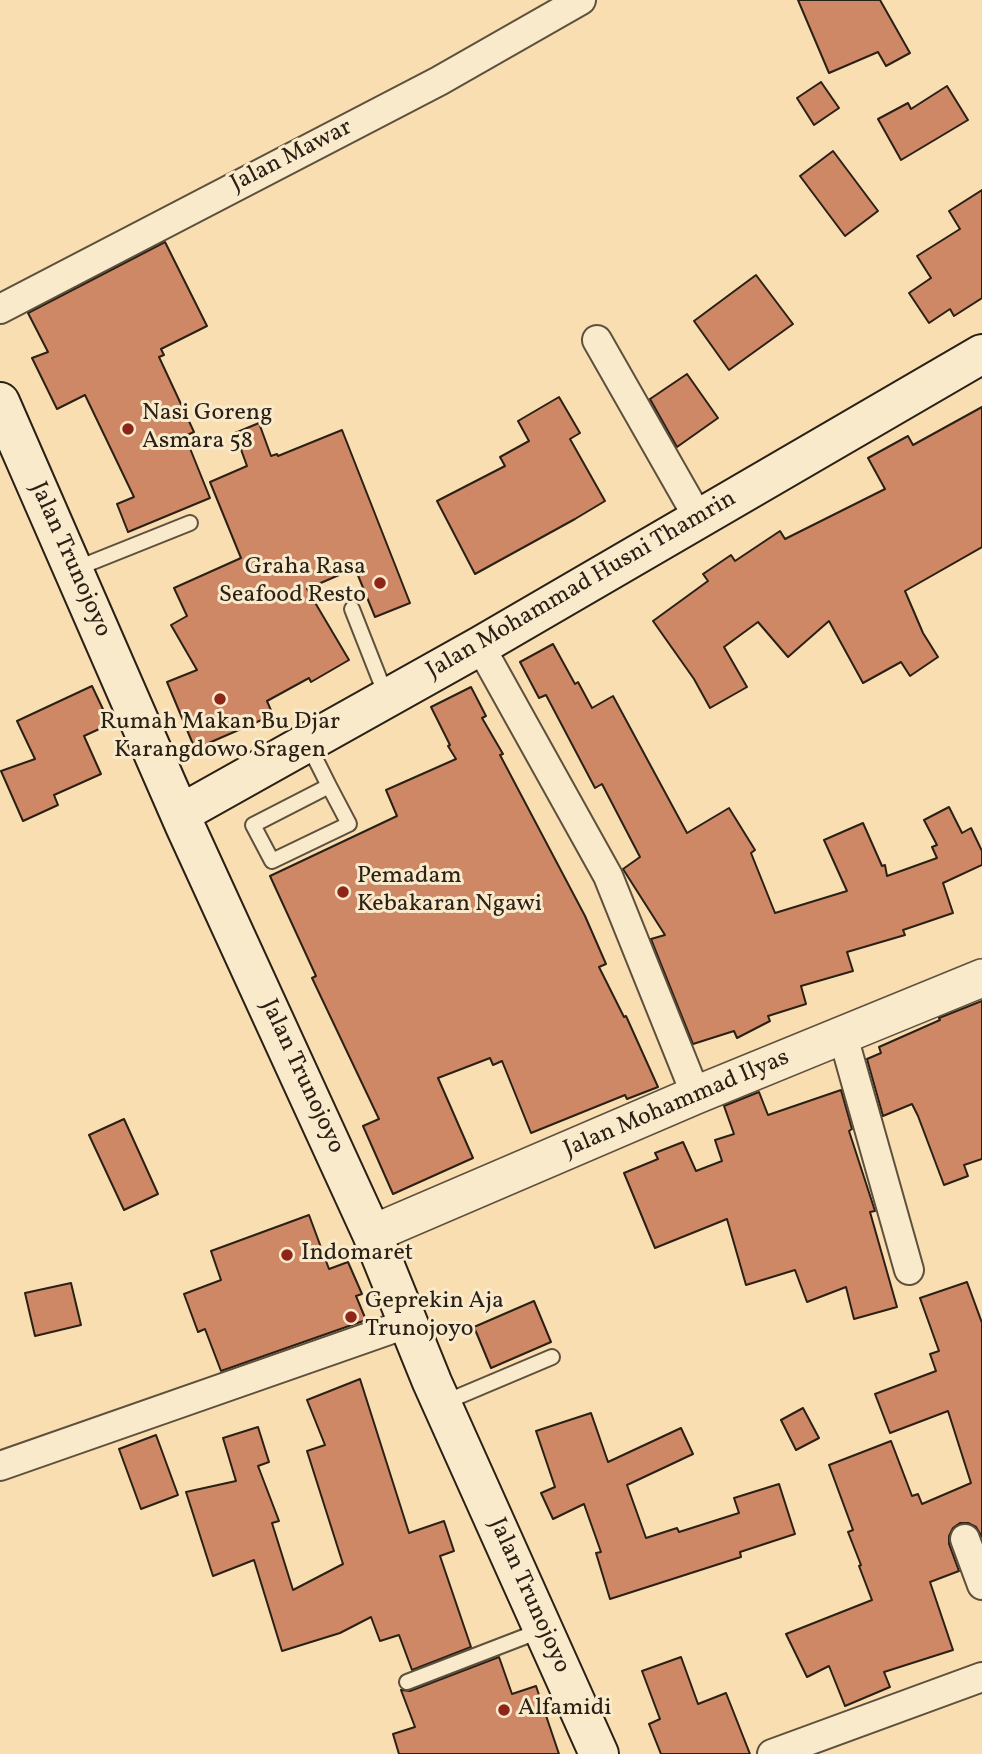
<!DOCTYPE html>
<html>
<head>
<meta charset="utf-8">
<style>
	body { margin:0 }
	canvas { display:block; background:#f8deb1 }
</style>
</head>
<body>
<canvas width="982" height="1754"></canvas>
<script>
const g = document.querySelector('canvas').getContext('2d');
g.lineJoin = 'round';
function fillPath(path, color) {
  g.fillStyle = color;
  g.fill(path, 'evenodd');
}
function toPath(rows) {
  const path = new Path2D();
  for (const r of rows) {
    path.moveTo(r[0], r[1]);
    for (let i = 2; i < r.length; i += 2) path.lineTo(r[i], r[i + 1]);
  }
  return path;
}
function stroke(path, color, width, dash) {
  g.strokeStyle = color;
  g.lineWidth = width;
  g.lineCap = dash ? 'butt' : 'round';
  g.setLineDash(dash || []);
  g.stroke(path);
}
function write(font, color, halo, rows, align = 'center') {
  g.font = font + ' Vollkorn,serif';
  g.lineWidth = 6;
  g.setLineDash([]);
  g.textBaseline = 'middle';
  g.strokeStyle = halo;
  g.fillStyle = color;
  for (const [text, x, y, turn = 0] of rows) {
    g.save();
    g.translate(x, y);
    g.rotate((+turn || 0) * Math.PI / 180);
    g.textAlign = isNaN(turn) ? turn : align;
    if (halo) g.strokeText(text, 0, 0);
    g.fillText(text, 0, 0);
    g.restore();
  }
}
const building = toPath([
	[798,0,880,0,910,53,886,66,878,52,829,73,798,0],
	[821,82,839,108,814,125,797,98,821,82],
	[947,86,968,120,901,160,878,119,908,103,911,109,947,86],
	[833,151,878,211,845,236,800,176,833,151],
	[982,190,982,298,954,316,950,309,929,323,909,293,931,278,917,256,960,229,949,211,982,190],
	[165,242,207,326,161,349,164,355,159,357,194,432,185,436,210,498,128,532,117,504,134,497,85,395,57,409,32,358,48,352,28,313,165,242],
	[756,275,793,324,729,370,694,321,756,275],
	[687,374,718,418,677,447,650,399,687,374],
	[559,397,580,433,570,439,605,501,575,519,475,574,437,501,505,466,500,457,529,441,518,421,559,397],
	[982,407,982,547,905,591,923,633,938,657,910,676,901,662,863,683,829,621,788,657,758,622,724,647,747,687,710,708,694,679,653,621,708,581,703,574,731,555,735,561,780,531,785,539,885,489,868,458,908,436,913,445,982,407],
	[259,423,271,456,277,454,278,456,342,430,410,603,375,617,355,568,307,589,349,660,311,682,309,678,267,701,273,715,195,749,167,682,197,670,171,625,187,616,174,588,241,558,210,482,247,466,235,433,259,423],
	[553,644,575,684,578,682,592,708,613,696,687,833,729,808,755,850,751,853,775,913,847,891,824,840,863,823,882,866,885,865,887,876,937,858,932,847,937,845,924,820,949,807,962,833,971,828,982,851,982,865,943,883,953,913,903,930,905,935,847,952,853,971,801,986,806,1004,768,1016,770,1021,737,1038,734,1031,693,1044,651,939,665,935,623,869,640,857,602,784,595,788,546,695,539,698,520,662,553,644],
	[92,686,110,724,84,736,101,774,54,795,58,805,23,821,1,771,35,759,17,721,92,686],
	[471,687,486,716,482,718,503,754,500,755,585,916,606,964,599,967,624,1017,626,1016,658,1087,627,1099,625,1095,531,1133,502,1061,493,1065,490,1058,438,1078,473,1158,393,1194,363,1126,379,1119,312,978,316,976,270,876,397,816,386,790,456,759,448,746,450,745,431,707,471,687],
	[982,1001,982,1159,964,1165,968,1176,944,1185,918,1116,912,1104,883,1116,867,1059,881,1053,879,1047,940,1020,939,1018,982,1001],
	[841,1090,852,1129,849,1131,875,1211,870,1212,897,1307,854,1319,846,1287,807,1302,795,1270,746,1285,727,1219,655,1248,624,1173,658,1159,655,1153,683,1142,696,1171,722,1161,715,1140,734,1134,724,1106,759,1092,768,1115,841,1090],
	[124,1119,158,1194,124,1210,89,1135,124,1119],
	[309,1215,329,1269,348,1262,362,1294,356,1296,366,1320,221,1371,205,1329,198,1332,184,1294,221,1280,211,1251,309,1215],
	[967,1282,982,1323,982,1537,976,1527,968,1523,960,1523,953,1528,949,1536,949,1544,959,1571,930,1582,953,1650,884,1672,890,1687,845,1706,829,1666,807,1677,786,1634,872,1600,859,1566,861,1565,848,1532,853,1530,829,1465,891,1441,912,1496,918,1494,922,1504,971,1483,948,1411,890,1433,875,1394,936,1371,930,1354,939,1351,920,1298,967,1282],
	[71,1283,81,1325,35,1336,25,1293,71,1283],
	[534,1301,551,1342,491,1368,474,1327,534,1301],
	[360,1379,409,1533,444,1521,454,1551,440,1556,471,1647,412,1670,399,1635,380,1641,371,1617,340,1633,282,1651,254,1560,213,1576,186,1492,236,1481,223,1438,258,1427,269,1462,258,1466,279,1521,272,1523,293,1590,343,1564,307,1451,325,1445,307,1400,360,1379],
	[803,1408,819,1438,796,1450,781,1420,803,1408],
	[591,1413,608,1462,681,1428,693,1454,627,1485,646,1538,677,1528,679,1532,739,1513,734,1498,779,1484,795,1534,740,1552,741,1557,610,1599,596,1553,601,1552,584,1504,553,1519,541,1493,555,1487,536,1431,591,1413],
	[156,1435,178,1495,141,1509,119,1449,156,1435],
	[499,1657,512,1694,536,1686,559,1754,399,1754,393,1734,415,1727,401,1690,410,1691,499,1657],
	[681,1657,698,1704,726,1693,750,1754,661,1754,649,1724,660,1719,642,1671,681,1657]
]);
const service = toPath([
	[75,569,190,523],
	[352,609,387,698],
	[308,745,319,766,329,786,349,824,272,861,253,825,329,786],
	[443,1403,552,1357],
	[407,1682,542,1630]
]);
const minor = toPath([
	[0,309,439,81,581,0],
	[597,340,699,519],
	[480,646,608,876,696,1095],
	[843,1036,909,1270],
	[0,1466,409,1323],
	[965,1539,982,1585],
	[772,1754,982,1677]
]);
const tertiary = toPath([
	[372,1234,696,1095,982,978]
]);
const secondary = toPath([
	[0,402,185,826,372,1234,432,1382,599,1754],
	[180,814,480,646,982,354]
]);
const markers = [
	[128,429,7,"#8f2418"],
	[380,583,7,"#8f2418"],
	[220,699,7,"#8f2418"],
	[343,892,7,"#8f2418"],
	[287,1255,7,"#8f2418"],
	[351,1317,7,"#8f2418"],
	[504,1710,7,"#8f2418"]
];
const streetNames = [
	["Jalan Mawar",292,157,-27],
	["Jalan Trunojoyo",69,560,66],
	["Jalan Mohammad Husni Thamrin",582,586,-30],
	["Jalan Trunojoyo",301,1077,65],
	["Jalan Mohammad Ilyas",677,1105,-23],
	["Jalan Trunojoyo",528,1596,66]
];
const poiNames = [
	["Nasi Goreng",142,415],
	["Asmara 58",142,443],
	["Graha Rasa",366,569,"right"],
	["Seafood Resto",366,597,"right"],
	["Rumah Makan Bu Djar",220,724,"center"],
	["Karangdowo Sragen",220,752,"center"],
	["Pemadam",357,878],
	["Kebakaran Ngawi",357,906],
	["Indomaret",301,1255],
	["Geprekin Aja",365,1303],
	["Trunojoyo",365,1331],
	["Alfamidi",518,1710]
];
fillPath(building, '#ce8865');
stroke(building, '#2a2016', 2);
stroke(service, '#5e503d', 18);
stroke(minor, '#5e503d', 32);
stroke(tertiary, '#5e503d', 40);
stroke(secondary, '#2a2016', 42);
stroke(service, '#faeacc', 14);
stroke(minor, '#faeacc', 28);
stroke(tertiary, '#faeacc', 37);
stroke(secondary, '#faeacc', 38);
for (const [x, y, r, color] of markers) {
  const dot = new Path2D();
  dot.arc(x, y, r, 0, 2 * Math.PI);
  g.fillStyle = color;
  g.fill(dot);
  stroke(dot, '#faeacc', 2.5);
}
write('24px', '#2a2016', '#faeacc', streetNames);
write('24px', '#2a2016', '#faeacc', poiNames, 'left');
</script>
</body>
</html>
